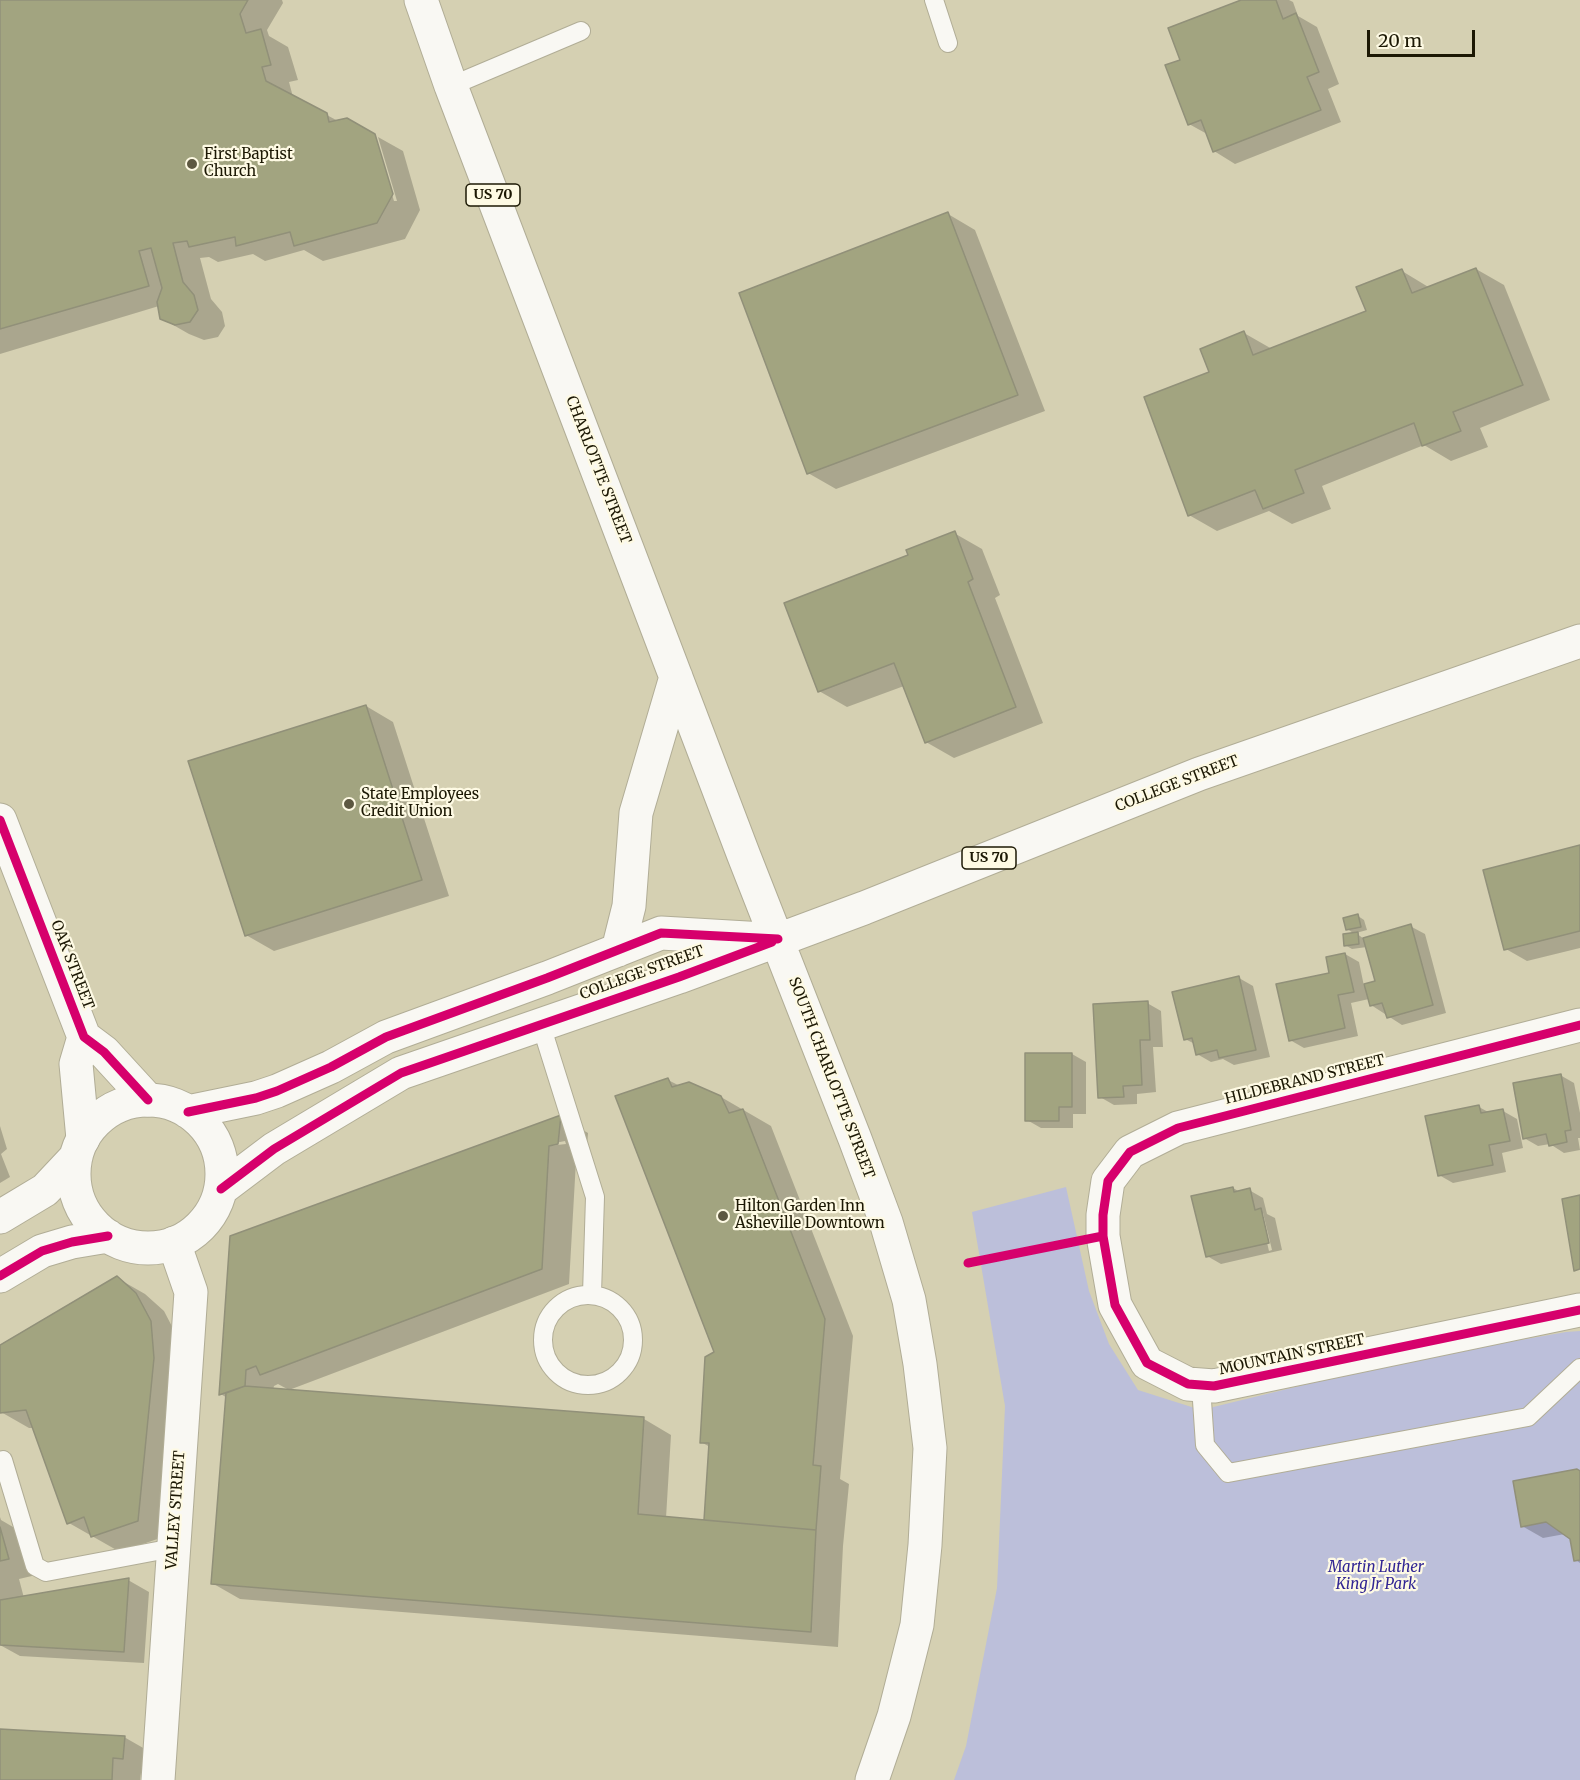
<!DOCTYPE html>
<html>
<head>
<meta charset="utf-8">
<style>
	body { margin:0 }
	#map { position:relative; width:1580px; height:1780px; overflow:hidden; background:#d5d0b2; font-family:Merriweather,serif }
	canvas { display:block }
	.scale { position:absolute; left:1367px; top:30px; width:108px; height:27px; box-sizing:border-box; border:3px solid #1c1804; border-top:0; padding-left:8px; font-size:18px; line-height:21px; white-space:nowrap; color:#1c1804; -webkit-text-stroke:4px #fefae4; paint-order:stroke }
</style>
</head>
<body>
<div id="map">
<canvas width="1580" height="1780"></canvas>
<div class="scale">20 m</div>
</div>
<script>
const g = document.querySelector('canvas').getContext('2d');
g.lineJoin = 'round';
function fillPath(path, color) {
  g.fillStyle = color;
  g.fill(path, 'evenodd');
}
function toPath(rows) {
  const path = new Path2D();
  for (const r of rows) {
    if (r.length === 3) {
      path.moveTo(r[0] + r[2], r[1]);
      path.arc(r[0], r[1], r[2], 0, 2 * Math.PI);
      continue;
    }
    path.moveTo(r[0], r[1]);
    for (let i = 2; i < r.length; i += 2) path.lineTo(r[i], r[i + 1]);
  }
  return path;
}
function stroke(path, color, width, dash) {
  g.strokeStyle = color;
  g.lineWidth = width;
  g.lineCap = dash ? 'butt' : 'round';
  g.setLineDash(dash || []);
  g.stroke(path);
}
function write(font, color, halo, rows, align = 'center') {
  g.font = font + ' Merriweather,serif';
  g.lineWidth = 4.5;
  g.setLineDash([]);
  g.textBaseline = 'middle';
  g.strokeStyle = halo;
  g.fillStyle = color;
  for (const [text, x, y, turn = 0] of rows) {
    g.save();
    g.translate(x, y);
    g.rotate((+turn || 0) * Math.PI / 180);
    g.textAlign = isNaN(turn) ? turn : align;
    if (halo) g.strokeText(text, 0, 0);
    g.fillText(text, 0, 0);
    g.restore();
  }
}
const green = toPath([
	[1066,1187,1089,1291,1109,1344,1138,1390,1201,1410,1406,1360,1566,1332,1580,1331,1580,1780,954,1780,966,1746,997,1588,1005,1406,972,1212]
]);
const shadow = toPath([
	[0,0,282,0,283,3,267,30,269,36,288,47,298,80,289,82,293,97,338,121,374,135,394,201,397,201,378,137,403,151,420,210,405,239,323,261,304,250,265,261,253,254,218,262,209,257,200,258,211,299,222,312,225,326,218,337,204,340,189,334,161,318,159,306,0,354],
	[1245,0,1289,0,1293,2,1298,16,1317,27,1339,84,1328,89,1341,122,1235,164,1214,151,1207,134,1189,124,1182,61],
	[948,214,975,230,1045,411,836,489,808,473],
	[1476,269,1504,285,1550,400,1480,428,1488,447,1451,461,1424,445,1322,486,1331,509,1292,524,1269,511,1217,531,1189,515,1211,373,1244,333,1272,349,1368,312,1402,271,1430,288],
	[954,533,982,549,1000,595,995,598,1043,723,954,758,926,742,904,686,847,707,819,691,910,556],
	[366,706,393,722,449,896,274,951,246,935],
	[1580,847,1580,948,1527,961,1506,949],
	[1358,916,1364,920,1367,930,1356,933,1364,939,1410,926,1425,934,1446,1013,1402,1025,1371,1005,1369,999,1351,1003,1358,1036,1304,1048,1290,1040,1345,954,1359,962,1364,986,1377,982,1367,947,1352,949,1345,945,1355,934,1347,929],
	[1239,978,1253,986,1270,1057,1234,1065,1223,1059,1211,1062,1197,1054,1195,1044,1185,1039],
	[1147,1003,1161,1011,1163,1047,1153,1047,1156,1092,1137,1094,1137,1104,1114,1105,1100,1097],
	[1072,1054,1086,1062,1086,1114,1073,1114,1073,1128,1041,1128,1027,1120],
	[1560,1075,1574,1083,1580,1113,1580,1138,1578,1138,1580,1150,1564,1153,1550,1144,1538,1146,1524,1138],
	[668,1080,680,1086,721,1097,771,1126,853,1336,840,1479,849,1484,843,1546,838,1647,240,1599,212,1583,227,1398,221,1394,231,1237,561,1117,588,1133,586,1159,576,1161,569,1284,289,1390,278,1384,274,1386,273,1390,644,1419,671,1435,666,1518,705,1522,710,1447,701,1442,716,1353],
	[565,1141,566,1144,548,1146,555,1143],
	[1479,1107,1490,1113,1503,1111,1517,1119,1523,1148,1502,1153,1506,1172,1453,1183,1439,1175],
	[0,1126,7,1149,1,1154,10,1177,0,1183],
	[1233,1188,1240,1192,1249,1190,1263,1198,1267,1214,1275,1218,1282,1250,1221,1264,1207,1256],
	[1260,1213,1263,1213,1272,1250,1269,1251],
	[117,1278,145,1294,164,1311,178,1338,166,1536,120,1552,69,1523,34,1428,29,1428,1,1412,0,1408,0,1346],
	[1580,1472,1580,1563,1576,1560,1571,1538,1565,1534,1543,1538,1522,1526],
	[0,1517,1,1520,25,1534,36,1575,19,1579,24,1598,128,1580,149,1592,144,1663,20,1656,0,1645],
	[0,1730,124,1737,152,1753,151,1774,141,1773,140,1780,0,1780]
]);
const building = toPath([
	[0,0,248,0,240,14,246,33,261,29,271,65,262,67,266,81,327,113,329,122,347,118,375,134,393,194,377,223,294,246,290,232,236,246,235,237,189,247,187,241,173,243,183,282,194,295,198,310,190,322,175,325,160,319,157,302,162,288,151,248,139,251,149,286,0,329,0,0],
	[1241,0,1276,0,1283,19,1296,13,1319,72,1307,77,1321,110,1213,152,1201,120,1188,125,1165,65,1180,60,1168,28,1241,0],
	[948,212,1018,395,807,474,739,293,948,212],
	[1476,268,1523,385,1453,412,1461,431,1422,446,1414,423,1295,470,1304,493,1263,509,1255,490,1188,516,1144,397,1209,372,1200,349,1244,331,1253,355,1366,311,1356,287,1402,269,1412,293,1476,268],
	[955,531,973,579,968,582,1016,707,925,743,894,663,818,692,784,603,908,555,906,550,955,531],
	[366,705,422,880,245,936,188,761,366,705],
	[1580,845,1580,931,1504,950,1483,870,1580,845],
	[1358,914,1361,927,1346,930,1343,918,1358,914],
	[1411,924,1433,1005,1387,1018,1382,1003,1370,1006,1364,984,1375,981,1363,938,1411,924],
	[1358,932,1359,944,1344,946,1343,934,1358,932],
	[1345,953,1354,992,1338,995,1345,1028,1289,1041,1276,984,1329,973,1326,957,1345,953],
	[1239,976,1256,1050,1219,1058,1217,1050,1196,1055,1192,1038,1184,1040,1172,992,1239,976],
	[1148,1001,1150,1040,1140,1040,1142,1085,1123,1086,1124,1097,1098,1098,1093,1004,1148,1001],
	[1025,1053,1072,1053,1072,1107,1059,1107,1059,1121,1025,1121,1025,1053],
	[1561,1074,1571,1130,1565,1131,1567,1142,1549,1146,1546,1134,1523,1139,1513,1083,1561,1074],
	[668,1078,672,1087,689,1082,721,1096,729,1113,743,1109,825,1319,813,1465,821,1466,816,1530,704,1520,709,1443,700,1443,705,1357,714,1352,615,1096,668,1078],
	[1479,1105,1481,1113,1503,1109,1510,1141,1489,1145,1493,1165,1438,1176,1425,1116,1479,1105],
	[561,1115,558,1144,549,1146,542,1269,260,1375,256,1366,246,1370,245,1386,219,1395,230,1236,561,1115],
	[1233,1187,1234,1192,1250,1188,1255,1210,1261,1208,1269,1243,1206,1257,1191,1196,1233,1187],
	[1580,1195,1580,1269,1574,1271,1562,1199,1580,1195],
	[117,1276,136,1293,151,1321,154,1358,138,1521,91,1537,84,1517,67,1524,26,1410,0,1413,0,1345,117,1276],
	[245,1386,644,1417,638,1514,816,1530,811,1632,211,1584,226,1393,245,1386],
	[1577,1469,1580,1471,1580,1560,1574,1561,1570,1539,1546,1522,1521,1527,1513,1481,1577,1469],
	[0,1527,9,1559,0,1561,0,1527],
	[129,1578,124,1652,0,1645,0,1600,129,1578],
	[0,1729,125,1736,123,1759,113,1758,112,1780,0,1780,0,1729]
]);
const service = toPath([
	[934,0,948,43],
	[451,86,581,31],
	[541,1025,595,1197,592,1294],
	[588,1340,45],
	[1201,1386,1205,1445,1228,1473,1528,1417,1580,1368],
	[3,1460,35,1566,46,1572,173,1548]
]);
const minor = toPath([
	[1580,1025,1178,1128,1130,1152,1108,1181,1103,1215,1103,1236,1115,1305,1147,1363,1188,1384,1214,1386,1580,1310],
	[158,1780,191,1292,174,1243]
]);
const tertiary = toPath([
	[0,820,84,1037,104,1052,148,1100],
	[83,1139,76,1064,84,1037]
]);
const primary = toPath([
	[421,0,451,86,744,856,855,1139,886,1222,909,1300,920,1364,930,1448,925,1545,917,1625,894,1716,872,1780],
	[618,950,629,906,636,813,676,677],
	[148,1174,74],
	[188,1112,256,1098,277,1091,331,1067,386,1037,547,978,661,933,764,939],
	[221,1189,274,1149,401,1073,679,977,864,908,1199,774,1580,641],
	[0,1217,45,1190,76,1157],
	[0,1276,42,1251,72,1242,108,1236]
]);
const cycleway = toPath([
	[0,820,84,1037,104,1052,148,1100],
	[1580,1025,1178,1128,1130,1152,1108,1181,1103,1215,1103,1236,1115,1305,1147,1363,1188,1384,1214,1386,1580,1310],
	[188,1112,256,1098,277,1091,331,1067,386,1037,547,978,661,933,778,939],
	[221,1189,274,1149,401,1073,679,977,772,942],
	[968,1263,1103,1236],
	[0,1276,42,1251,72,1242,108,1236]
]);
const markers = [
	[192,164,6,"#5d5841"],
	[349,804,6,"#5d5841"],
	[723,1216,6,"#5d5841"]
];
const shields = [
	[493,195,54],
	[989,858,54]
];
const shieldNames = [
	["US 70",493,195],
	["US 70",989,858]
];
const poiNames = [
	["First Baptist",204,155],
	["Church",204,172],
	["State Employees",361,795],
	["Credit Union",361,812],
	["Hilton Garden Inn",735,1207],
	["Asheville Downtown",735,1224]
];
const streetNames = [
	["CHARLOTTE STREET",598,470,69],
	["COLLEGE STREET",1177,784,-21],
	["OAK STREET",72,965,69],
	["COLLEGE STREET",642,973,-20],
	["SOUTH CHARLOTTE STREET",831,1078,69],
	["HILDEBRAND STREET",1305,1080,-14],
	["MOUNTAIN STREET",1292,1355,-12],
	["VALLEY STREET",176,1510,-86]
];
const parkNames = [
	["Martin Luther",1376,1568],
	["King Jr Park",1376,1585]
];
fillPath(green, '#bcbfda');
fillPath(shadow, '#0003');
fillPath(building, '#a2a480');
stroke(building, '#919079', 1.5);
stroke(service, '#b1ad96', 20);
stroke(minor, '#b1ad96', 35);
stroke(tertiary, '#b1ad96', 35);
stroke(primary, '#b1ad96', 35);
stroke(service, '#f9f8f3', 18);
stroke(minor, '#f9f8f3', 33);
stroke(tertiary, '#f9f8f3', 33);
stroke(primary, '#f9f8f3', 33);
stroke(cycleway, '#d6006c', 9);
for (const [x, y, r, color] of markers) {
  const dot = new Path2D();
  dot.arc(x, y, r, 0, 2 * Math.PI);
  g.fillStyle = color;
  g.fill(dot);
  stroke(dot, '#fefae4', 2);
}
for (const [x, y, w] of shields) {
  const box = new Path2D();
  box.roundRect(x - w / 2, y - 11, w, 22, 4.5);
  g.fillStyle = '#fefae4';
  g.fill(box);
  stroke(box, '#1c1804', 1.5);
}
write('bold 14px', '#1c1804', null, shieldNames);
write('15px', '#1c1804', '#fefae4', poiNames, 'left');
write('15px', '#1c1804', '#fefae4', streetNames);
write('italic 15px', '#312594', '#fefae4', parkNames);
</script>
</body>
</html>
